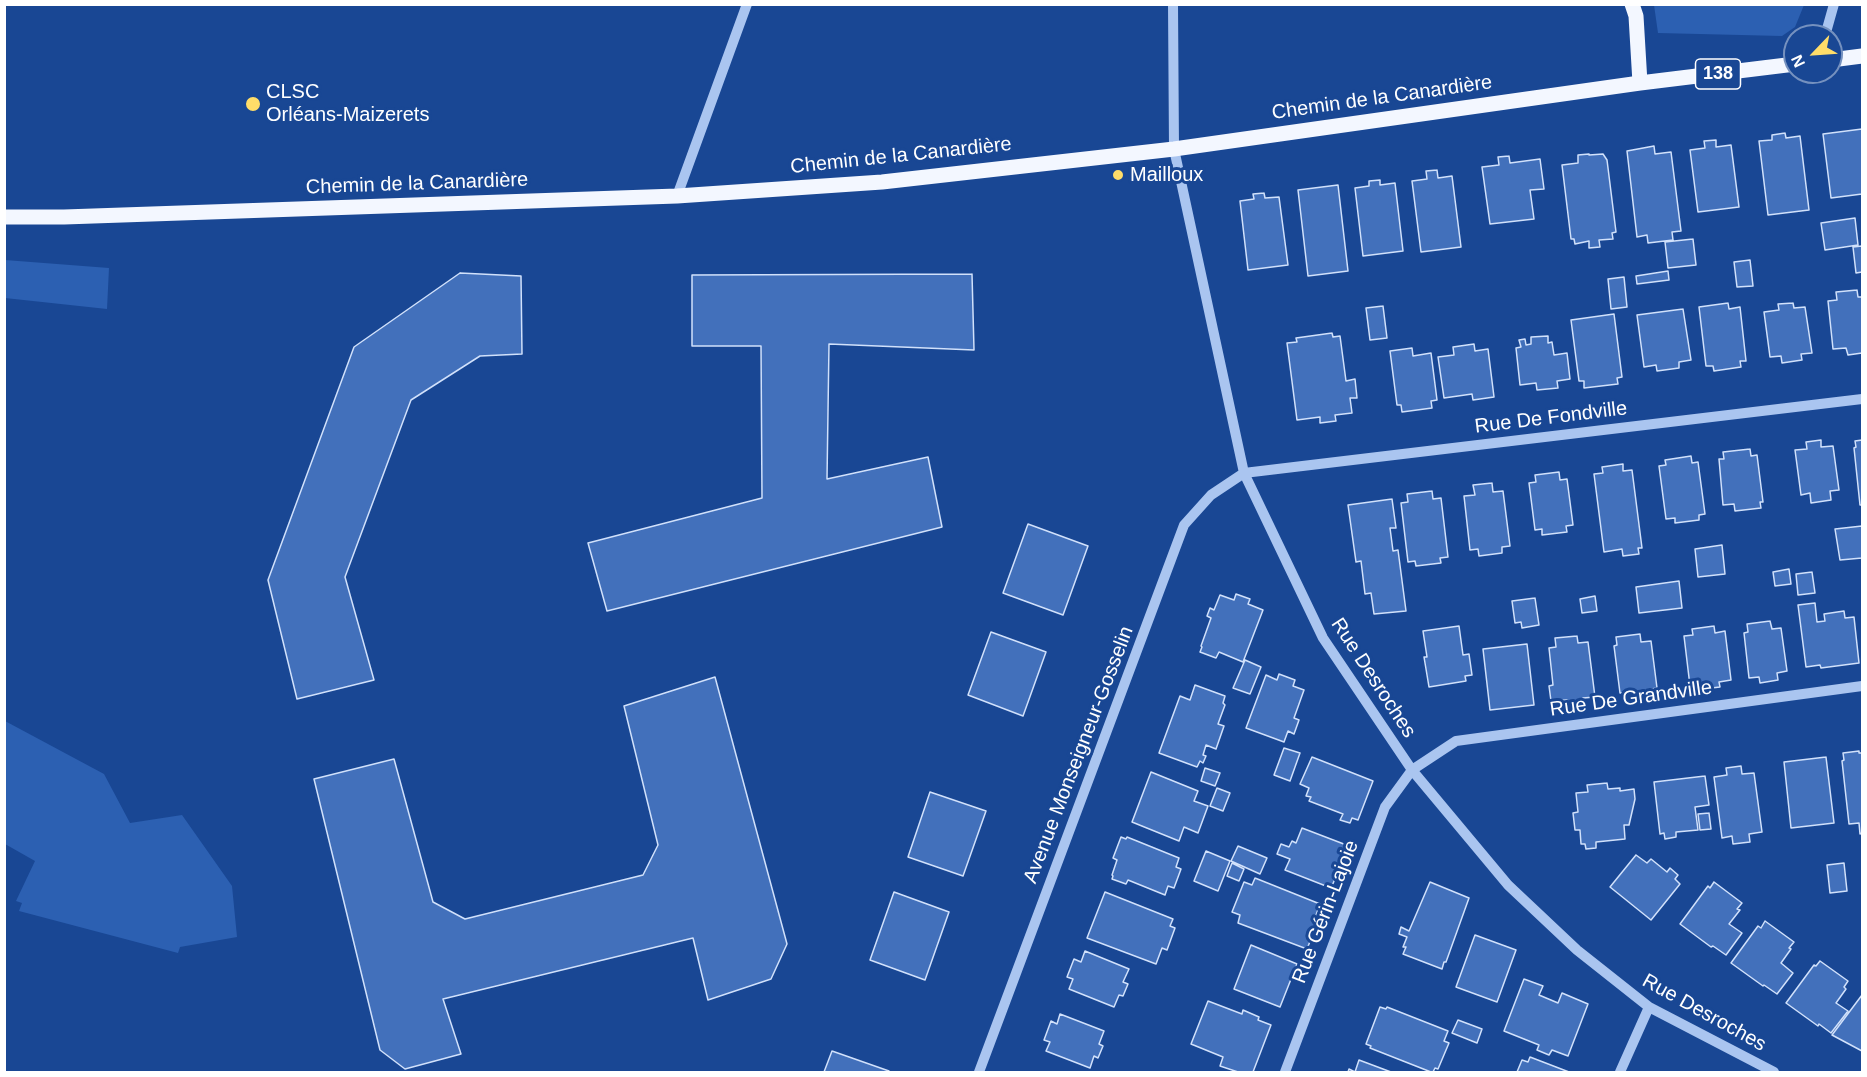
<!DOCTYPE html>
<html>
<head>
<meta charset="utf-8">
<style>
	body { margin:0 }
	#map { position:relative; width:1867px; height:1077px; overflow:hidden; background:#194794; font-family:Arial,sans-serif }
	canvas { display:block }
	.frame { position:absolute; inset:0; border:6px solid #fff; pointer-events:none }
	.north { position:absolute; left:1783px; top:24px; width:60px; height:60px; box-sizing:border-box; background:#194794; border:2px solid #7591bf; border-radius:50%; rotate:245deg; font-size:16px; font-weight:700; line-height:24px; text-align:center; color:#fff }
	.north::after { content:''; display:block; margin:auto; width:21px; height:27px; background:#ffdd69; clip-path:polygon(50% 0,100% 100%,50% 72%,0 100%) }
</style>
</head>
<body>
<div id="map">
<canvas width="1867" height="1077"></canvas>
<div class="frame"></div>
<div class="north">N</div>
</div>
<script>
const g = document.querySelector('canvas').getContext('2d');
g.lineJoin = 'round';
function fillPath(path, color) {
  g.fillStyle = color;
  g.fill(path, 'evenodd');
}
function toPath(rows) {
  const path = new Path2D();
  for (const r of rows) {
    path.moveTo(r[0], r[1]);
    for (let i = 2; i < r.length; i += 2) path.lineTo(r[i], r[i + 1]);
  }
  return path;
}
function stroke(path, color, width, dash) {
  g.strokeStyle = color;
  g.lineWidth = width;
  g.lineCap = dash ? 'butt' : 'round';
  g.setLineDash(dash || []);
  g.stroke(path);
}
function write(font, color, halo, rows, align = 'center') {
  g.font = font + ' Arial,sans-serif';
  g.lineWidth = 6;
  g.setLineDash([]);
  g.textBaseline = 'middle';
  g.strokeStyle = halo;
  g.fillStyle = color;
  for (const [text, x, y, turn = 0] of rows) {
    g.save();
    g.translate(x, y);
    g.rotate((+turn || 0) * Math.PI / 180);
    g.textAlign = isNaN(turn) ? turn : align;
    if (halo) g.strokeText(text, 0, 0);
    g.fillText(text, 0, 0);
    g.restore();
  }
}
const green = toPath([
	[1654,5,1654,4,1804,5,1795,27,1782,36,1658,33],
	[5,260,109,268,107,309,5,298],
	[5,721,104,774,130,823,182,815,232,886,237,937,180,947,178,953,19,911,22,903,16,901,35,861,5,844]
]);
const building = toPath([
	[1862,129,1862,194,1831,198,1823,134,1862,129],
	[1785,133,1786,138,1800,136,1809,210,1768,215,1759,141,1772,140,1772,135,1785,133],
	[1716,140,1716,147,1731,145,1739,207,1698,212,1690,150,1705,148,1704,141,1716,140],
	[1654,146,1655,154,1671,152,1681,231,1672,232,1673,240,1648,243,1647,235,1637,237,1627,151,1654,146],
	[1589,154,1589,155,1603,154,1607,160,1616,232,1612,233,1613,239,1599,240,1600,247,1589,248,1589,241,1575,244,1574,239,1571,239,1562,165,1578,163,1578,155,1589,154],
	[1509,156,1510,163,1540,159,1544,189,1530,190,1534,219,1490,224,1482,167,1499,165,1498,157,1509,156],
	[1437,170,1438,178,1452,176,1461,247,1421,252,1412,181,1427,179,1426,171,1437,170],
	[1380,180,1380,185,1395,183,1403,251,1363,256,1355,188,1369,186,1369,181,1380,180],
	[1338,185,1348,271,1308,276,1298,190,1338,185],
	[1264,193,1265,198,1279,197,1288,265,1248,270,1240,201,1254,199,1253,194,1264,193],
	[1855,218,1858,245,1825,250,1821,223,1855,218],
	[1693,239,1696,265,1668,268,1665,242,1693,239],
	[1862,246,1862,272,1856,273,1853,247,1862,246],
	[1750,260,1753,286,1737,287,1734,262,1750,260],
	[1668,271,1669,280,1637,284,1636,276,1668,271],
	[460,273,521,276,522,354,480,356,411,400,345,577,374,680,297,699,268,580,354,347,460,273],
	[972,274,974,350,829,344,827,479,928,457,942,527,607,611,588,543,762,498,761,346,692,346,692,275,972,274],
	[1624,277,1627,307,1611,309,1608,279,1624,277],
	[1857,290,1858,297,1862,297,1862,353,1848,355,1846,348,1833,349,1828,301,1837,300,1836,292,1857,290],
	[1728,303,1729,309,1740,307,1746,361,1740,361,1741,367,1714,371,1713,366,1706,366,1699,307,1728,303],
	[1793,303,1794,308,1805,307,1812,353,1801,354,1802,360,1782,363,1781,356,1770,357,1764,312,1779,310,1778,304,1793,303],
	[1383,306,1387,338,1370,340,1366,308,1383,306],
	[1683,309,1691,360,1679,362,1679,368,1657,371,1656,365,1644,367,1637,315,1683,309],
	[1614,314,1622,377,1617,378,1618,384,1584,388,1584,381,1579,381,1571,320,1614,314],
	[1332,333,1333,337,1340,336,1346,381,1355,379,1357,398,1350,398,1352,413,1335,415,1336,421,1320,423,1320,417,1297,420,1287,343,1297,342,1296,338,1332,333],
	[1548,336,1548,343,1552,342,1554,355,1567,353,1570,379,1557,381,1558,388,1537,390,1536,383,1520,385,1516,348,1521,347,1519,340,1525,339,1526,345,1531,344,1531,337,1548,336],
	[1474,344,1475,351,1488,349,1494,397,1473,400,1472,394,1444,398,1438,357,1454,355,1453,347,1474,344],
	[1412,348,1413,356,1431,353,1437,400,1431,401,1432,408,1402,412,1401,405,1397,405,1390,351,1412,348],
	[1821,440,1821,447,1833,446,1839,490,1830,491,1831,500,1811,503,1810,493,1801,495,1795,450,1807,449,1806,442,1821,440],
	[1862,440,1862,505,1860,505,1854,448,1856,447,1855,441,1862,440],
	[1750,449,1751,456,1757,455,1763,502,1760,502,1761,508,1735,511,1734,504,1723,505,1719,459,1724,459,1723,452,1750,449],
	[1691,456,1692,463,1698,462,1705,514,1699,515,1699,520,1675,523,1675,518,1666,519,1659,466,1666,465,1665,460,1691,456],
	[1623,464,1623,471,1632,470,1642,548,1638,548,1639,554,1623,556,1622,549,1604,552,1594,474,1603,473,1602,467,1623,464],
	[1559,472,1560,480,1567,479,1573,525,1566,526,1567,532,1542,535,1542,529,1535,530,1529,483,1536,482,1535,475,1559,472],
	[1492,483,1493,492,1503,491,1510,546,1502,547,1502,553,1479,556,1478,549,1470,550,1464,496,1475,495,1473,485,1492,483],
	[1432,491,1433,499,1441,498,1448,557,1440,558,1441,563,1416,566,1415,561,1408,562,1401,503,1408,502,1407,494,1432,491],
	[1392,499,1396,528,1390,528,1393,551,1398,550,1406,611,1374,614,1371,593,1365,594,1361,561,1356,562,1348,505,1392,499],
	[1028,524,1088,546,1063,615,1003,593,1028,524],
	[1862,526,1862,558,1840,560,1835,529,1862,526],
	[1722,545,1725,574,1698,577,1695,549,1722,545],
	[1789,569,1791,584,1775,586,1773,572,1789,569],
	[1812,572,1815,593,1798,595,1796,574,1812,572],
	[1679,581,1682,608,1639,613,1636,587,1679,581],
	[1236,594,1250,599,1248,604,1263,610,1243,662,1219,652,1216,658,1200,652,1202,647,1201,646,1211,618,1207,616,1210,608,1214,610,1220,595,1234,600,1236,594],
	[1595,596,1597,611,1582,613,1580,599,1595,596],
	[1535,598,1539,625,1522,628,1521,622,1515,623,1512,601,1535,598],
	[1815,603,1817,622,1825,621,1824,614,1844,611,1845,618,1854,617,1859,663,1821,668,1820,665,1806,667,1798,605,1815,603],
	[1770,621,1772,629,1781,628,1787,671,1777,673,1778,680,1760,683,1759,677,1749,678,1744,633,1748,632,1747,624,1770,621],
	[1459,626,1463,655,1469,654,1472,675,1465,676,1466,681,1429,687,1424,657,1427,657,1423,631,1459,626],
	[1714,626,1715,633,1725,631,1731,680,1719,682,1720,687,1703,689,1703,684,1690,686,1684,636,1693,635,1692,629,1714,626],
	[991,632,1046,652,1023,716,968,695,991,632],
	[1640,634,1641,642,1651,641,1657,688,1646,690,1647,697,1632,699,1631,692,1620,693,1614,646,1617,645,1616,637,1640,634],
	[1577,636,1578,643,1588,642,1595,697,1583,698,1583,704,1568,706,1567,700,1551,701,1549,686,1553,685,1549,648,1556,647,1555,638,1577,636],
	[1527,644,1534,705,1490,710,1483,649,1527,644],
	[1245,660,1261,667,1250,694,1233,688,1245,660],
	[1279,674,1295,680,1293,686,1304,690,1294,718,1299,720,1294,734,1288,731,1284,742,1246,728,1266,675,1277,680,1279,674],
	[715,677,787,944,771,979,708,1000,693,938,443,999,461,1054,405,1069,380,1050,314,779,394,759,433,902,465,919,643,875,658,845,624,706,715,677],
	[1195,685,1225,696,1223,703,1225,705,1218,724,1224,726,1216,749,1206,745,1203,755,1206,756,1203,763,1200,761,1197,767,1159,753,1180,696,1190,700,1195,685],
	[1284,748,1300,753,1290,781,1274,775,1284,748],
	[1859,751,1859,753,1862,753,1862,833,1860,834,1859,823,1849,824,1842,761,1844,760,1843,753,1859,751],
	[1312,757,1373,781,1358,820,1352,818,1350,823,1340,820,1343,814,1309,801,1311,797,1306,796,1309,788,1300,784,1312,757],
	[1826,757,1834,823,1791,828,1784,762,1826,757],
	[1741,766,1742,774,1754,773,1762,832,1749,834,1750,842,1733,844,1732,836,1722,838,1714,777,1727,775,1726,768,1741,766],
	[1205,768,1220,773,1215,786,1201,781,1205,768],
	[1151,772,1198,791,1194,801,1208,806,1198,833,1184,827,1179,841,1132,822,1151,772],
	[1705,776,1709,805,1695,807,1698,830,1676,832,1676,837,1665,839,1664,833,1660,834,1654,782,1705,776],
	[1607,783,1608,789,1620,788,1620,791,1634,789,1635,799,1629,825,1624,825,1625,839,1596,842,1596,848,1586,849,1585,844,1581,844,1580,830,1575,830,1573,813,1578,812,1576,793,1588,792,1587,785,1607,783],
	[1217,788,1230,793,1223,811,1210,806,1217,788],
	[930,792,986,811,963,876,908,857,930,792],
	[1709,813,1711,829,1700,830,1698,814,1709,813],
	[1302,828,1349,846,1344,857,1349,859,1340,881,1335,879,1331,888,1285,870,1290,859,1277,854,1281,844,1289,847,1292,841,1296,843,1302,828],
	[1121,837,1126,839,1127,837,1179,858,1176,867,1181,869,1174,888,1168,886,1165,895,1128,880,1126,884,1112,879,1113,876,1112,875,1117,860,1113,858,1121,837],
	[1238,846,1267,858,1260,874,1231,861,1238,846],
	[1206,851,1230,861,1218,891,1194,881,1206,851],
	[1636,855,1647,863,1651,859,1667,872,1670,868,1678,875,1675,879,1680,884,1651,920,1610,887,1636,855],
	[1232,863,1244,869,1239,881,1227,876,1232,863],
	[1844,863,1847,891,1830,893,1827,865,1844,863],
	[1255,878,1320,904,1315,918,1319,919,1307,949,1238,923,1240,915,1232,912,1244,882,1252,885,1255,878],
	[1430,882,1469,898,1446,962,1444,962,1442,969,1403,954,1406,947,1403,947,1407,937,1399,934,1401,927,1409,931,1430,882],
	[1714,882,1742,903,1737,909,1740,910,1729,924,1742,933,1726,955,1713,946,1711,947,1680,924,1708,886,1710,888,1714,882],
	[894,892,949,912,925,980,870,960,894,892],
	[1105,892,1173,919,1170,926,1175,928,1167,950,1162,948,1156,964,1087,938,1105,892],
	[1765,921,1794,942,1789,948,1791,949,1781,963,1793,973,1777,994,1764,985,1763,986,1731,963,1758,926,1761,928,1765,921],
	[1475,935,1516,950,1497,1002,1456,987,1475,935],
	[1251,945,1297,964,1280,1007,1234,989,1251,945],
	[1085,951,1129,969,1123,982,1128,984,1123,996,1119,995,1114,1007,1069,989,1073,979,1067,977,1074,959,1081,962,1085,951],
	[1820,961,1848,981,1844,987,1846,989,1836,1003,1848,1011,1831,1033,1819,1024,1818,1026,1786,1003,1814,965,1816,966,1820,961],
	[1524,979,1543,986,1539,995,1558,1003,1562,993,1588,1004,1568,1056,1552,1050,1549,1055,1537,1050,1539,1045,1504,1031,1524,979],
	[1862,995,1862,1051,1832,1035,1862,995],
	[1208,1001,1242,1014,1243,1010,1259,1017,1258,1020,1271,1025,1253,1072,1238,1072,1220,1066,1223,1057,1191,1044,1208,1001],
	[1380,1007,1386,1009,1387,1007,1448,1031,1444,1041,1449,1043,1438,1069,1435,1068,1433,1072,1431,1072,1370,1048,1371,1046,1366,1044,1380,1007],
	[1060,1014,1104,1031,1099,1044,1103,1046,1098,1058,1094,1056,1090,1068,1046,1051,1050,1042,1044,1040,1051,1021,1057,1024,1060,1014],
	[1458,1020,1482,1029,1477,1043,1452,1033,1458,1020],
	[832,1051,889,1071,889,1072,824,1072,832,1051],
	[1530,1057,1569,1072,1517,1072,1522,1060,1528,1062,1530,1057],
	[1359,1060,1391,1072,1348,1072,1349,1069,1355,1072,1359,1060]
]);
const minor = toPath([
	[1173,4,1174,149,1244,473,1323,638,1412,770,1508,885,1577,950,1649,1007,1774,1072],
	[1825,36,1834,4],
	[677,196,747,4],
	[979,1072,1184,525,1211,495,1244,473,1862,399],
	[1285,1072,1385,807,1412,770,1456,741,1862,686],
	[1620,1072,1649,1007]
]);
const major = toPath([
	[1632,4,1636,16,1640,83],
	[1831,60,1862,56],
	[4,217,64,217,677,196,882,182,1174,149,1640,83,1795,64]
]);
const markers = [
	[253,104,8,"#ffdd69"],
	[1118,175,6,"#ffdd69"]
];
const shields = [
	[1718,74,45]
];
const shieldNames = [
	["138",1718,74]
];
const poiNames = [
	["CLSC",266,92],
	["Orléans-Maizerets",266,115],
	["Mailloux",1130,175]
];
const streetNames = [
	["Chemin de la Canardière",1382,98,-8],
	["Chemin de la Canardière",901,156,-6],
	["Chemin de la Canardière",417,184,-2],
	["Rue De Fondville",1551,418,-7],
	["Rue Desroches",1373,678,57],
	["Rue De Grandville",1631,699,-8],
	["Avenue Monseigneur-Gosselin",1079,755,-69],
	["Rue Gérin-Lajoie",1326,912,-69],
	["Rue Desroches",1704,1013,29]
];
fillPath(green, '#2c60b2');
fillPath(building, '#4270bb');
stroke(building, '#d1e1fb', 1.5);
stroke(minor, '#aac5f0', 10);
stroke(major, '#f3f7ff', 15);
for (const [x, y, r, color] of markers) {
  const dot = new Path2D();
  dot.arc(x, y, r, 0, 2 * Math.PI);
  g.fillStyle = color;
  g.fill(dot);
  stroke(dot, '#194794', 2);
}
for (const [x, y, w] of shields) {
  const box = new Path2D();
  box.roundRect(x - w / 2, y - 15, w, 30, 4.5);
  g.fillStyle = '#194794';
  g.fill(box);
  stroke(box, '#fff', 1.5);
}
write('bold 18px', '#fff', null, shieldNames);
write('20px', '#fff', '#194794', poiNames, 'left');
write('20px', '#fff', '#194794', streetNames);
</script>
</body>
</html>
